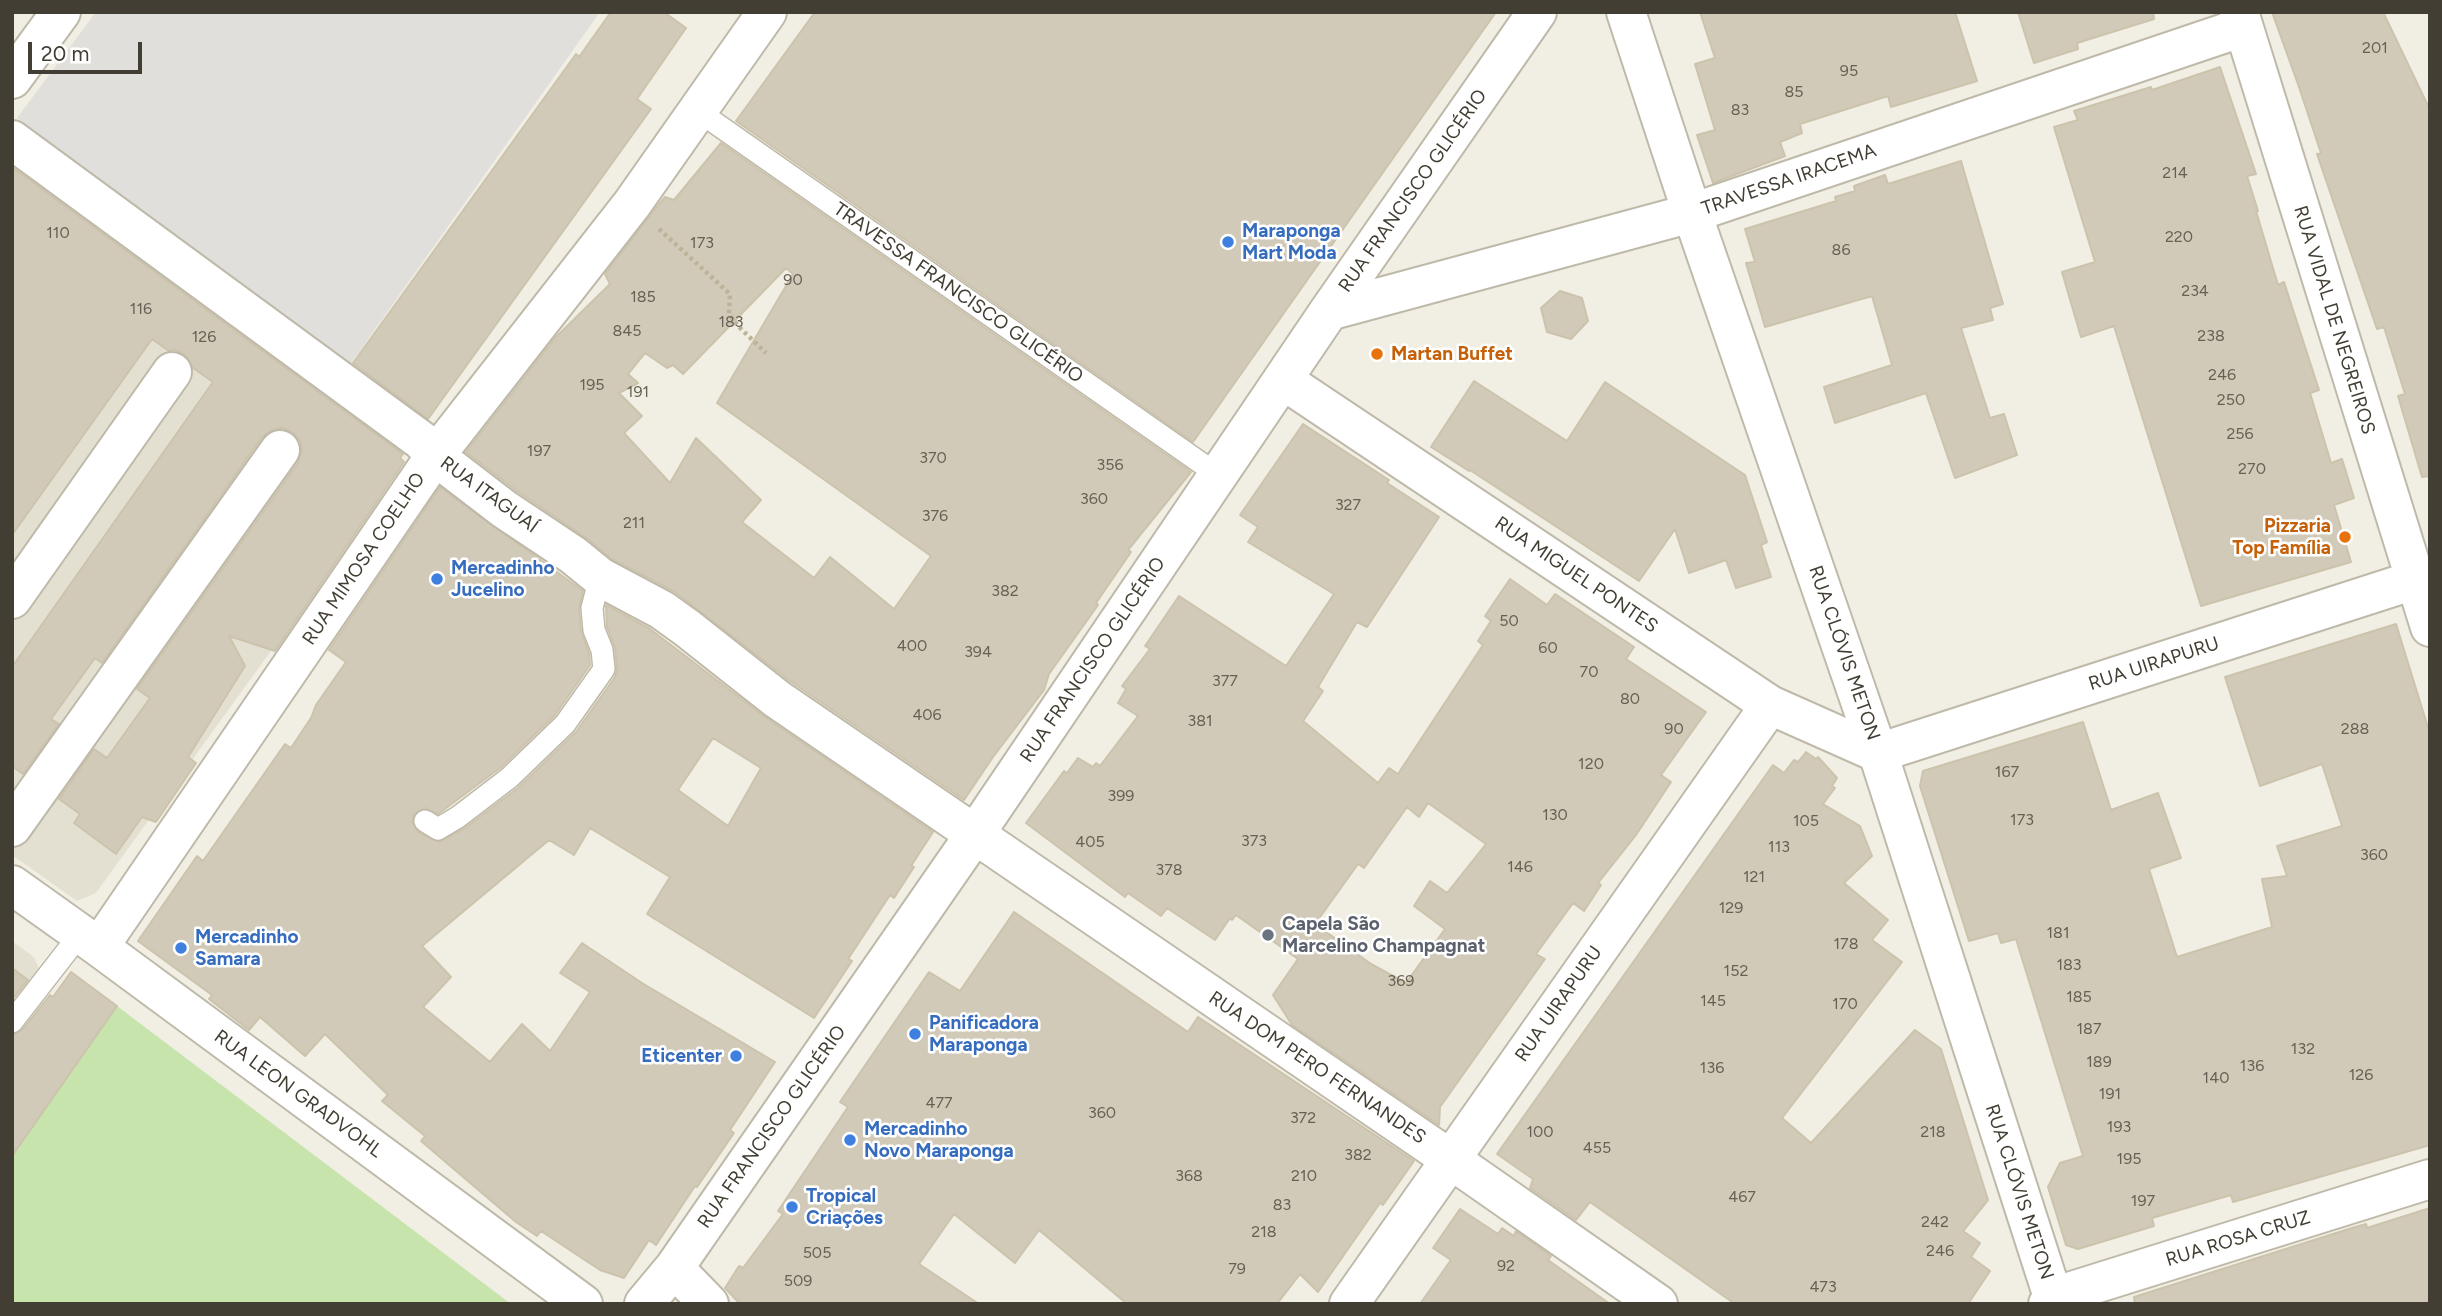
<!DOCTYPE html>
<html>
<head>
<meta charset="utf-8">
<style>
	body { margin:0 }
	#map { position:relative; width:2442px; height:1316px; overflow:hidden; background:#f1eee3; font-family:Figtree,sans-serif }
	canvas { display:block }
	.frame { position:absolute; inset:0; border:14px solid #423e33; pointer-events:none }
	.scale { position:absolute; left:28px; top:42px; width:114px; height:32px; box-sizing:border-box; border:4px solid #423e33; border-top:0; padding-left:9px; font-size:21px; line-height:24px; white-space:nowrap; color:#423e33; -webkit-text-stroke:5px #fff; paint-order:stroke }
</style>
</head>
<body>
<div id="map">
<canvas width="2442" height="1316"></canvas>
<div class="frame"></div>
<div class="scale">20 m</div>
</div>
<script>
const g = document.querySelector('canvas').getContext('2d');
g.lineJoin = 'round';
function fillPath(path, color) {
  g.fillStyle = color;
  g.fill(path, 'evenodd');
}
function toPath(rows) {
  const path = new Path2D();
  for (const r of rows) {
    path.moveTo(r[0], r[1]);
    for (let i = 2; i < r.length; i += 2) path.lineTo(r[i], r[i + 1]);
  }
  return path;
}
function stroke(path, color, width, dash) {
  g.strokeStyle = color;
  g.lineWidth = width;
  g.lineCap = dash ? 'butt' : 'round';
  g.setLineDash(dash || []);
  g.stroke(path);
}
function write(font, color, halo, rows, align = 'center') {
  g.font = font + ' Figtree,sans-serif';
  g.lineWidth = 5;
  g.setLineDash([]);
  g.textBaseline = 'middle';
  g.strokeStyle = halo;
  g.fillStyle = color;
  for (const [text, x, y, turn = 0] of rows) {
    g.save();
    g.translate(x, y);
    g.rotate((+turn || 0) * Math.PI / 180);
    g.textAlign = isNaN(turn) ? turn : align;
    if (halo) g.strokeText(text, 0, 0);
    g.fillText(text, 0, 0);
    g.restore();
  }
}
const residential = toPath([
	[85,291,380,500,96,893,77,901,12,855,12,394],
	[12,941,34,957,41,974,12,1015]
]);
const green = toPath([
	[117,1006,511,1304,12,1304,12,1156]
]);
const parking = toPath([
	[96,12,600,12,349,366,17,118]
]);
const building = toPath([
	[611,12,664,12,686,28,637,99,651,109,428,419,353,363,576,54,579,57,611,12],
	[815,12,1496,12,1193,442,736,121,815,12],
	[1700,12,1955,12,1977,81,1891,107,1888,96,1800,124,1802,133,1780,142,1785,156,1713,183,1697,135,1715,130,1695,64,1715,58,1700,12],
	[2018,12,2153,12,2154,19,2077,43,2078,49,2034,63,2018,12],
	[2272,12,2383,12,2430,110,2430,476,2422,477,2398,396,2405,394,2384,327,2377,329,2317,154,2321,153,2299,87,2272,12],
	[2220,67,2256,174,2247,176,2258,211,2256,211,2278,285,2284,282,2319,390,2310,393,2331,463,2342,459,2354,498,2334,505,2351,562,2201,606,2114,326,2081,337,2062,272,2095,262,2054,127,2078,120,2074,111,2151,87,2152,90,2220,67],
	[721,143,1191,472,1128,550,1131,552,1096,603,1098,605,1049,674,1044,690,993,757,964,800,790,681,675,592,612,559,585,537,517,491,466,452,555,338,610,284,605,274,655,209,665,197,674,200,721,143],
	[786,268,793,274,717,403,931,556,894,609,830,557,814,578,742,522,761,500,696,438,670,483,624,433,642,416,619,393,638,383,628,374,645,353,667,368,673,365,683,374,786,268],
	[1961,161,2003,304,1990,308,1993,320,1961,328,1990,418,2004,414,2017,455,1955,478,1926,393,1835,423,1824,387,1892,365,1872,296,1765,327,1746,263,1755,262,1745,229,1836,201,1835,197,1855,191,1854,186,1885,175,1888,184,1961,161],
	[12,167,403,454,400,458,404,462,275,651,229,636,245,666,188,757,196,763,156,822,142,817,116,854,74,823,80,814,59,799,94,749,107,758,150,698,137,689,298,463,302,451,300,440,293,433,283,428,272,430,262,437,102,663,95,658,51,719,59,724,23,774,12,766,12,667,213,382,193,368,185,355,175,350,169,351,152,339,12,535,12,167],
	[1560,291,1582,298,1588,321,1571,339,1547,332,1541,308,1560,291],
	[1474,381,1567,441,1605,382,1745,475,1767,542,1761,545,1771,577,1736,588,1726,560,1689,573,1675,529,1639,581,1470,470,1469,471,1431,447,1474,381],
	[1303,424,1389,480,1387,483,1439,517,1367,627,1357,622,1318,687,1323,691,1303,721,1378,783,1389,768,1398,774,1483,645,1478,641,1491,621,1485,616,1510,579,1547,605,1555,594,1634,647,1626,659,1706,712,1661,775,1671,782,1636,835,1598,883,1601,885,1584,911,1573,903,1536,954,1545,959,1440,1107,1439,1125,1292,1025,1273,995,1298,959,1236,915,1232,920,1230,918,1215,940,1167,908,1161,916,1128,893,1125,897,1026,823,1064,771,1067,773,1078,758,1093,767,1096,763,1100,766,1138,716,1118,703,1126,689,1122,686,1150,649,1145,646,1179,596,1286,666,1334,594,1248,542,1258,527,1240,515,1303,424],
	[1428,803,1486,844,1447,893,1430,881,1414,906,1445,929,1406,983,1371,964,1315,924,1358,864,1364,868,1407,807,1419,817,1428,803],
	[440,487,583,591,579,609,581,631,589,653,590,665,555,715,500,768,438,814,425,808,414,814,412,821,418,832,439,842,465,828,518,788,576,732,615,677,617,669,615,648,607,627,606,605,650,629,765,717,933,832,911,866,914,867,894,898,890,895,848,959,852,961,814,1018,647,914,670,877,590,828,574,855,549,840,422,946,451,977,423,1007,490,1062,522,1024,550,1051,590,992,560,973,582,943,642,983,775,1062,730,1130,734,1133,697,1187,695,1186,656,1245,649,1240,624,1278,600,1270,541,1231,537,1236,516,1222,421,1141,425,1136,382,1101,388,1095,325,1034,305,1056,260,1017,249,1030,209,999,212,995,138,941,197,856,203,861,285,744,291,748,311,718,316,705,346,662,329,650,440,487],
	[713,738,761,768,728,826,678,790,713,738],
	[2396,624,2430,734,2430,1145,2233,1202,2231,1195,2152,1218,2154,1226,2078,1249,2066,1245,2048,1187,2060,1163,2083,1156,2016,939,2001,943,1998,933,1969,941,1920,786,1923,771,2083,722,2111,810,2158,793,2181,858,2149,869,2177,957,2272,927,2262,879,2287,876,2277,846,2342,826,2322,764,2260,786,2225,677,2396,624],
	[1806,752,1816,759,1818,757,1837,778,1832,786,1835,788,1823,804,1860,826,1872,856,1844,883,1888,920,1872,940,1902,962,1782,1118,1811,1143,1915,1030,1941,1049,1988,1200,1963,1231,1980,1243,1971,1257,1990,1271,1968,1304,1735,1304,1590,1202,1576,1220,1530,1188,1533,1179,1497,1154,1773,765,1784,773,1794,760,1798,762,1806,752],
	[1014,912,1188,1032,1198,1017,1414,1161,1383,1205,1380,1203,1318,1292,1300,1274,1277,1304,1127,1304,1039,1230,1015,1263,954,1214,919,1264,979,1304,740,1304,725,1288,739,1266,743,1268,783,1214,778,1211,848,1107,840,1102,929,972,960,991,1014,912],
	[12,968,28,980,12,1000,12,968],
	[71,972,117,1006,12,1156,12,1035,22,1030,50,995,53,997,71,972],
	[2430,1208,2430,1304,2135,1304,2134,1297,2352,1228,2366,1224,2367,1228,2430,1208],
	[1460,1209,1498,1234,1502,1228,1514,1236,1516,1231,1551,1256,1548,1260,1610,1304,1420,1304,1451,1260,1433,1248,1460,1209]
]);
const path = toPath([
	[659,229,730,294,729,314,738,326,766,353]
]);
const service = toPath([
	[698,111,1218,475],
	[425,821,438,829,458,817,509,778,565,724,604,669,602,650,594,630,592,608,600,577],
	[12,1022,81,933]
]);
const minor = toPath([
	[1626,12,1692,213,1878,753,2053,1297],
	[2239,12,2430,627],
	[12,79,61,12],
	[12,140,422,441,435,456,504,509,573,555,600,577,662,610,687,628,777,699,1450,1159,1658,1304],
	[1329,311,1692,213,2243,27],
	[1283,380,1770,705,1878,753],
	[12,599,172,372],
	[1878,753,2430,575],
	[12,827,280,450],
	[12,885,99,947,583,1304],
	[99,947,435,456,632,204,767,12],
	[674,1268,709,1304],
	[644,1304,674,1268,975,834,1329,311,1537,12],
	[1349,1304,1770,705],
	[2048,1304,2053,1297,2430,1179]
]);
const markers = [
	[1228,242,7,"#3f7fe0"],
	[1377,354,7,"#e8710a"],
	[2345,537,7,"#e8710a"],
	[437,579,7,"#3f7fe0"],
	[1268,935,7,"#6b7280"],
	[181,948,7,"#3f7fe0"],
	[915,1034,7,"#3f7fe0"],
	[736,1056,7,"#3f7fe0"],
	[850,1140,7,"#3f7fe0"],
	[792,1207,7,"#3f7fe0"]
];
const numberNames = [
	["201",2375,48],
	["95",1849,71],
	["85",1794,92],
	["83",1740,110],
	["214",2175,173],
	["110",58,233],
	["220",2179,237],
	["173",702,243],
	["86",1841,250],
	["90",793,280],
	["234",2195,291],
	["185",643,297],
	["116",141,309],
	["183",731,322],
	["845",627,331],
	["238",2211,336],
	["126",204,337],
	["246",2222,375],
	["195",592,385],
	["191",638,392],
	["250",2231,400],
	["256",2240,434],
	["197",539,451],
	["370",933,458],
	["356",1110,465],
	["270",2252,469],
	["360",1094,499],
	["327",1348,505],
	["376",935,516],
	["211",634,523],
	["382",1005,591],
	["50",1509,621],
	["400",912,646],
	["60",1548,648],
	["394",978,652],
	["70",1589,672],
	["377",1225,681],
	["80",1630,699],
	["406",927,715],
	["381",1200,721],
	["90",1674,729],
	["288",2355,729],
	["120",1591,764],
	["167",2007,772],
	["399",1121,796],
	["130",1555,815],
	["173",2022,820],
	["105",1806,821],
	["373",1254,841],
	["405",1090,842],
	["113",1779,847],
	["360",2374,855],
	["146",1520,867],
	["378",1169,870],
	["121",1754,877],
	["129",1731,908],
	["181",2058,933],
	["178",1846,944],
	["183",2069,965],
	["152",1736,971],
	["369",1401,981],
	["185",2079,997],
	["145",1713,1001],
	["170",1845,1004],
	["187",2089,1029],
	["132",2303,1049],
	["189",2099,1062],
	["136",2252,1066],
	["136",1712,1068],
	["126",2361,1075],
	["140",2216,1078],
	["191",2110,1094],
	["477",939,1103],
	["360",1102,1113],
	["372",1303,1118],
	["193",2119,1127],
	["100",1540,1132],
	["218",1933,1132],
	["455",1597,1148],
	["382",1358,1155],
	["195",2129,1159],
	["368",1189,1176],
	["210",1304,1176],
	["467",1742,1197],
	["197",2143,1201],
	["83",1282,1205],
	["242",1935,1222],
	["218",1264,1232],
	["246",1940,1251],
	["505",817,1253],
	["92",1506,1266],
	["79",1237,1269],
	["509",798,1281],
	["473",1823,1287]
];
const streetNames = [
	["TRAVESSA IRACEMA",1789,180,-19],
	["RUA FRANCISCO GLICÉRIO",1413,191,-55],
	["TRAVESSA FRANCISCO GLICÉRIO",958,293,35],
	["RUA VIDAL DE NEGREIROS",2334,320,73],
	["RUA ITAGUAÍ",489,495,36],
	["RUA MIMOSA COELHO",364,559,-56],
	["RUA MIGUEL PONTES",1576,575,34],
	["RUA CLÓVIS METON",1844,653,71],
	["RUA FRANCISCO GLICÉRIO",1093,660,-56],
	["RUA UIRAPURU",2154,664,-18],
	["RUA UIRAPURU",1559,1004,-55],
	["RUA DOM PERO FERNANDES",1317,1068,34],
	["RUA LEON GRADVOHL",298,1094,36],
	["RUA FRANCISCO GLICÉRIO",772,1127,-55],
	["RUA CLÓVIS METON",2019,1192,72],
	["RUA ROSA CRUZ",2238,1239,-17]
];
const shopNames = [
	["Maraponga",1242,231],
	["Mart Moda",1242,253],
	["Mercadinho",451,568],
	["Jucelino",451,590],
	["Mercadinho",195,937],
	["Samara",195,959],
	["Panificadora",929,1023],
	["Maraponga",929,1045],
	["Eticenter",722,1056,"right"],
	["Mercadinho",864,1129],
	["Novo Maraponga",864,1151],
	["Tropical",806,1196],
	["Criações",806,1218]
];
const foodNames = [
	["Martan Buffet",1391,354],
	["Pizzaria",2331,526,"right"],
	["Top Família",2331,548,"right"]
];
const worshipNames = [
	["Capela São",1282,924],
	["Marcelino Champagnat",1282,946]
];
fillPath(residential, '#e4e0d1');
fillPath(green, '#c6e4ac');
fillPath(parking, '#e1dfdb');
fillPath(building, '#d2cab9');
stroke(building, '#ccc3ac', 2);
stroke(service, '#beb9a9', 24);
stroke(minor, '#beb9a9', 42);
stroke(path, '#bdb398', 4.5, [3.5, 3.5]);
stroke(service, '#fff', 21);
stroke(minor, '#fff', 38);
for (const [x, y, r, color] of markers) {
  const dot = new Path2D();
  dot.arc(x, y, r, 0, 2 * Math.PI);
  g.fillStyle = color;
  g.fill(dot);
  stroke(dot, '#fff', 2.5);
}
write('16px', '#666154', null, numberNames);
write('19px', '#423e33', '#fff', streetNames);
write('bold 19px', '#366cbe', '#fff', shopNames, 'left');
write('bold 19px', '#c56008', '#fff', foodNames, 'left');
write('bold 19px', '#5b616d', '#fff', worshipNames, 'left');
</script>
</body>
</html>
